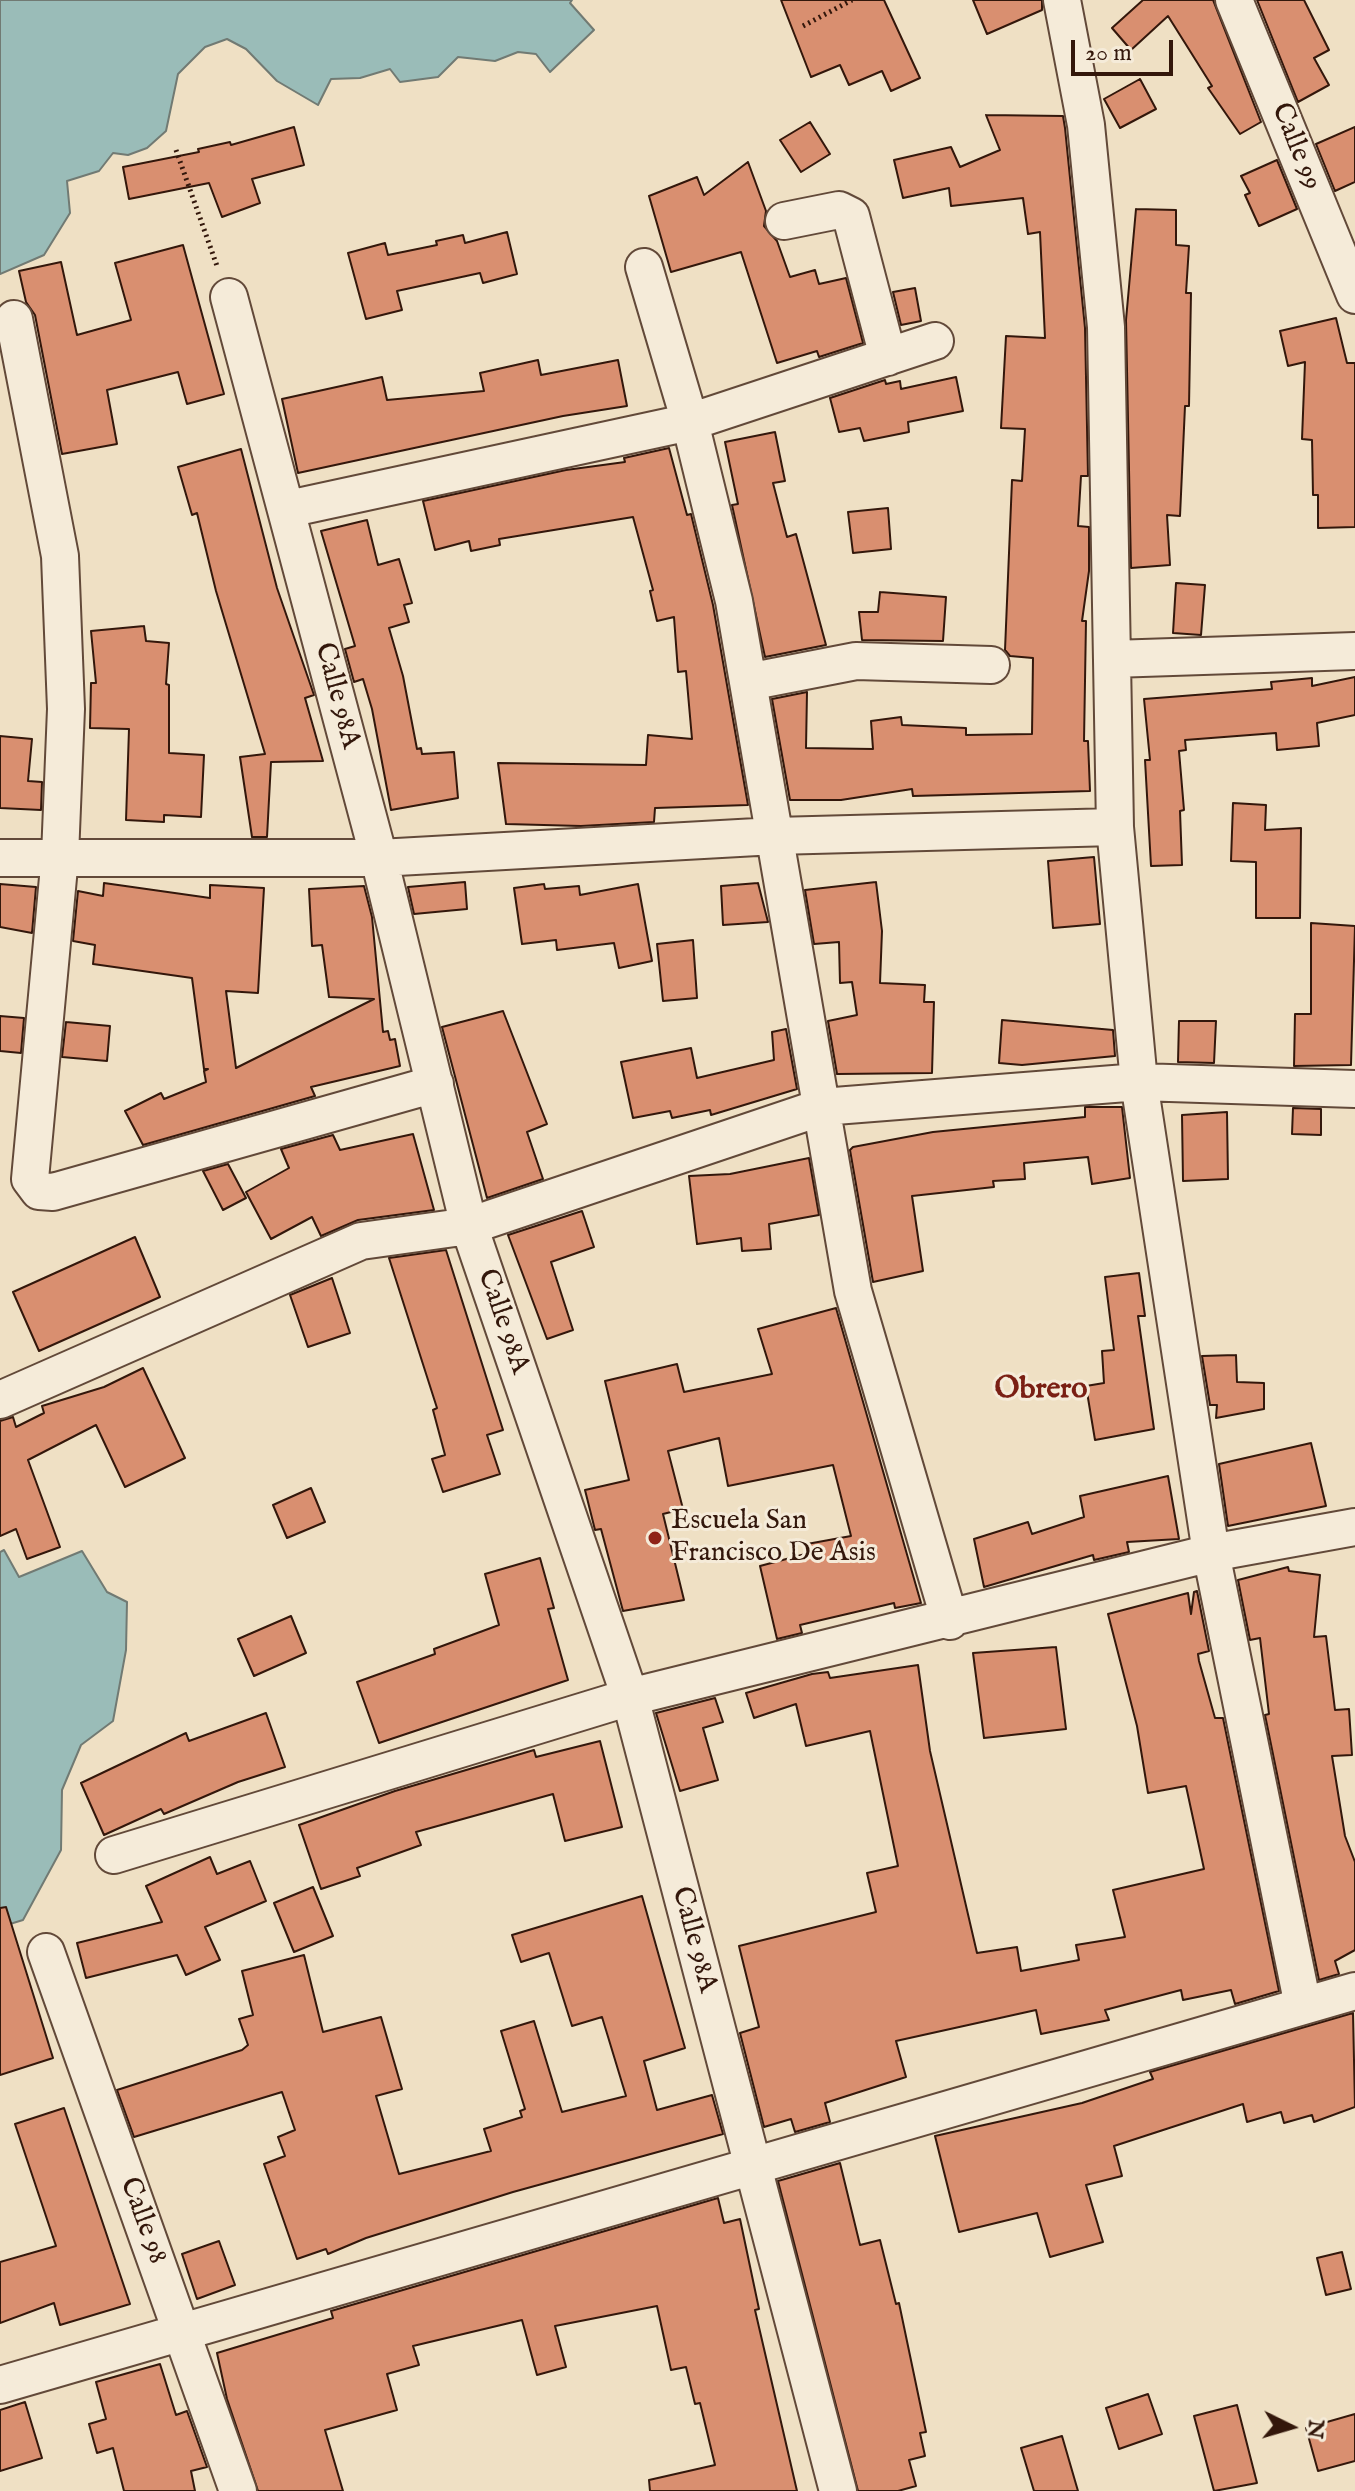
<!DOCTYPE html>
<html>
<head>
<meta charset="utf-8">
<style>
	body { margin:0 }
	#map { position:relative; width:1355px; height:2491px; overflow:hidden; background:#efe0c4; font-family:"IM FELL English",serif }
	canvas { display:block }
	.north { position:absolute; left:1251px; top:2387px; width:80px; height:80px; -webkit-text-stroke:6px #f5ebd9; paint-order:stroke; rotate:95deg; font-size:22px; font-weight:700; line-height:32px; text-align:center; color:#33170b }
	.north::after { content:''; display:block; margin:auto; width:28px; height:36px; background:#33170b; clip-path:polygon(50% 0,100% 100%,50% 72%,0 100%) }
	.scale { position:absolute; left:1071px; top:40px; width:102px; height:36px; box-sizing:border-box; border:4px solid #33170b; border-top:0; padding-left:10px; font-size:24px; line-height:28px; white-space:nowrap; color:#33170b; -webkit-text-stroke:6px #f5ebd9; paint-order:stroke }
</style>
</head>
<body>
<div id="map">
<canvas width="1355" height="2491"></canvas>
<div class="north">N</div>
<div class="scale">20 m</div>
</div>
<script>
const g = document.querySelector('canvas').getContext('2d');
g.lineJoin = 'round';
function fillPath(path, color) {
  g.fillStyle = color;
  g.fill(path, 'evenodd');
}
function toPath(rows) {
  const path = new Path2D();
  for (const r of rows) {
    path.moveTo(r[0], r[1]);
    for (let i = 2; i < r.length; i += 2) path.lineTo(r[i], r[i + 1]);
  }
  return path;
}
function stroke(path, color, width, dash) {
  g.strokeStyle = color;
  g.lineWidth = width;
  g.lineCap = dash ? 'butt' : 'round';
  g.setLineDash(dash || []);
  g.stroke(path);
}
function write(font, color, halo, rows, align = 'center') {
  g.font = font + ' "IM FELL English",serif';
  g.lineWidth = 6;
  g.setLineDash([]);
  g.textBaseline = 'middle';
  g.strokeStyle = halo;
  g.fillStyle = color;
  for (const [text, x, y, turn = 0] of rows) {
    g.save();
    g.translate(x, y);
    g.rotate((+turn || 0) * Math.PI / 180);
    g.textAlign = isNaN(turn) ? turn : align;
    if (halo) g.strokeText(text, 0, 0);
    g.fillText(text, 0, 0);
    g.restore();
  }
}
const water = toPath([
	[0,0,572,0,570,3,594,30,550,72,536,54,518,52,495,61,458,57,438,77,400,82,390,69,360,78,331,79,318,105,277,81,246,49,227,39,205,47,178,74,166,131,147,148,128,155,113,153,99,171,67,181,70,213,44,255,0,274,0,0],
	[4,1550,19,1577,82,1551,107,1592,127,1602,126,1650,113,1721,81,1745,62,1790,61,1850,23,1920,0,1927,0,1552,4,1550]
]);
const building = toPath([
	[781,0,884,0,920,78,891,91,882,71,849,85,840,65,811,77,781,0],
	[973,0,1042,0,1042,10,987,34,973,0],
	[1143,0,1213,0,1261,122,1240,134,1208,88,1212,86,1168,16,1131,50,1112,28,1143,0],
	[1257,0,1304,0,1329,50,1314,58,1329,85,1298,102,1257,0],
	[1140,79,1156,109,1120,128,1104,99,1140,79],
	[986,115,1063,116,1065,128,1085,328,1088,476,1081,476,1078,526,1089,527,1089,571,1082,621,1086,621,1084,741,1088,741,1090,791,913,796,912,789,841,800,790,800,772,699,807,692,806,748,873,749,871,721,901,717,902,725,966,728,966,735,1032,734,1033,658,1010,656,1005,650,1012,480,1022,481,1025,429,1001,428,1006,336,1045,338,1040,232,1028,234,1023,198,951,206,949,188,903,198,894,160,951,147,960,167,1000,150,986,115],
	[810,122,830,154,801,172,780,140,810,122],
	[294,127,304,165,252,179,260,203,222,217,209,183,129,199,123,167,199,152,198,149,230,142,231,145,294,127],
	[1355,127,1355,182,1335,191,1316,144,1355,127],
	[1277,160,1297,209,1259,226,1245,195,1250,193,1241,176,1277,160],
	[748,162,766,211,764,226,777,241,790,277,815,270,819,284,846,278,863,343,819,357,817,351,777,363,741,252,671,272,649,196,697,177,704,195,748,162],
	[1136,209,1176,210,1176,245,1189,246,1186,293,1191,293,1189,406,1185,406,1180,516,1167,515,1170,565,1131,568,1126,320,1136,209],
	[507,232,517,274,483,283,480,273,397,291,402,310,366,319,348,253,385,243,388,255,437,245,436,241,463,235,465,243,507,232],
	[183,245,224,394,187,404,178,372,107,390,117,444,62,454,35,315,26,302,19,271,61,262,77,335,131,320,115,263,183,245],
	[915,288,921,321,901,325,893,292,915,288],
	[1336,318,1347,363,1355,363,1355,527,1318,528,1318,495,1313,495,1312,440,1302,439,1305,362,1288,366,1280,331,1336,318],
	[538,360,541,375,618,360,627,406,563,416,298,473,282,399,382,377,387,400,484,391,480,373,538,360],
	[956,377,963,411,908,422,909,432,864,441,860,428,839,432,830,398,885,380,886,384,900,381,901,389,956,377],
	[775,432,785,481,773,483,787,537,796,534,826,645,765,657,732,505,738,504,725,442,775,432],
	[669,448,687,515,691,514,713,605,748,805,655,808,654,822,581,826,506,824,498,763,646,765,648,735,692,739,686,671,678,672,674,617,657,621,650,591,653,590,633,517,499,539,500,545,471,551,469,541,435,550,423,501,566,470,625,462,624,458,669,448],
	[241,449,277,588,314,695,305,698,323,761,271,762,267,837,252,837,240,757,265,754,216,591,197,513,192,515,178,467,241,449],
	[888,508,891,549,853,553,848,512,888,508],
	[367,520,378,565,399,559,412,603,404,605,409,622,389,628,403,676,417,749,421,748,422,754,454,752,458,798,391,810,372,709,363,679,354,682,345,649,355,646,321,531,367,520],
	[1176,583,1205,585,1201,635,1173,633,1176,583],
	[880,592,946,597,943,641,862,640,859,612,878,612,880,592],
	[144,626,146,641,169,643,166,684,169,685,169,753,204,755,201,817,164,815,164,822,126,820,129,729,90,728,91,683,96,683,91,631,144,626],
	[1355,677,1355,715,1317,723,1319,746,1277,750,1276,733,1185,740,1186,750,1179,751,1184,810,1180,811,1182,865,1151,866,1145,760,1150,760,1144,699,1272,689,1271,682,1312,678,1312,686,1355,677],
	[0,736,32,739,28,781,42,782,41,810,0,808,0,736],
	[1233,803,1266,805,1265,830,1301,828,1300,918,1256,918,1256,862,1231,861,1233,803],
	[1094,857,1100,924,1053,928,1048,861,1094,857],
	[465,882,467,909,414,914,408,887,465,882],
	[876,882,882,931,880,983,925,985,924,1002,934,1002,932,1073,837,1074,828,1021,857,1015,852,982,840,983,839,942,814,944,805,890,876,882],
	[104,883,210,898,210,885,264,888,258,993,226,991,236,1068,374,999,329,997,322,945,312,946,309,889,364,886,372,917,383,1032,388,1031,390,1040,395,1039,400,1066,311,1087,315,1096,143,1145,125,1111,161,1093,164,1099,206,1082,204,1071,208,1069,204,1069,192,978,93,964,95,945,73,941,78,891,103,896,104,883],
	[758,883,768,922,723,925,721,886,758,883],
	[0,884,36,887,32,933,0,927,0,884],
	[544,884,545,889,579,886,580,895,638,884,652,961,619,968,614,943,557,950,556,940,522,944,514,888,544,884],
	[1311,923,1355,926,1351,1065,1294,1066,1295,1014,1311,1014,1311,923],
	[693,940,697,998,663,1001,657,944,693,940],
	[503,1011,547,1124,527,1132,543,1179,487,1198,442,1027,503,1011],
	[0,1016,24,1018,21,1053,0,1051,0,1016],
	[1002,1020,1113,1030,1115,1056,1022,1065,999,1063,1002,1020],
	[1179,1021,1216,1021,1214,1063,1178,1062,1179,1021],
	[66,1022,110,1026,107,1061,62,1057,66,1022],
	[786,1029,797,1089,711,1115,710,1110,672,1118,670,1111,633,1118,621,1062,691,1048,697,1078,774,1060,772,1032,786,1029],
	[1085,1107,1122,1107,1130,1178,1092,1184,1088,1157,1024,1163,1025,1179,993,1181,994,1187,912,1196,923,1271,873,1282,850,1150,853,1147,933,1132,1085,1117,1085,1107],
	[1293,1108,1321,1109,1321,1135,1292,1134,1293,1108],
	[1227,1112,1228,1179,1183,1181,1182,1115,1227,1112],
	[413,1134,434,1210,358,1220,321,1236,312,1217,271,1239,246,1192,289,1168,281,1149,333,1135,340,1150,413,1134],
	[809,1158,819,1215,769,1224,771,1249,742,1251,741,1238,697,1244,689,1176,730,1174,809,1158],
	[228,1164,246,1198,223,1210,203,1171,228,1164],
	[582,1211,594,1247,551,1262,573,1330,547,1339,508,1235,582,1211],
	[135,1237,160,1297,39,1351,13,1292,135,1237],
	[446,1250,503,1430,487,1435,500,1474,443,1492,432,1459,445,1455,433,1410,437,1408,389,1258,446,1250],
	[1139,1273,1145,1316,1138,1316,1154,1429,1095,1440,1086,1386,1104,1383,1102,1351,1114,1350,1105,1277,1139,1273],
	[332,1278,350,1333,308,1347,290,1295,332,1278],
	[836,1308,921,1603,895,1608,894,1603,800,1625,802,1633,777,1639,760,1566,809,1553,807,1544,851,1536,833,1465,728,1486,719,1438,668,1451,683,1509,663,1514,684,1600,623,1611,601,1529,595,1530,585,1490,629,1480,605,1381,677,1364,684,1392,772,1374,758,1329,836,1308],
	[1236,1355,1237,1382,1264,1383,1264,1409,1216,1418,1217,1405,1210,1405,1202,1356,1236,1355],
	[143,1368,185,1458,125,1487,96,1425,28,1460,60,1547,27,1559,16,1529,0,1536,0,1421,13,1417,16,1427,44,1413,42,1406,104,1387,143,1368],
	[1311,1443,1326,1506,1228,1526,1219,1464,1311,1443],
	[1168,1476,1179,1539,1127,1542,1129,1552,1094,1560,1093,1555,984,1587,974,1539,1028,1522,1032,1534,1084,1517,1080,1496,1168,1476],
	[311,1488,325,1522,287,1538,273,1505,311,1488],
	[540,1558,554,1608,548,1609,568,1680,379,1743,357,1682,435,1654,434,1649,499,1625,485,1574,540,1558],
	[1288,1567,1289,1571,1320,1575,1314,1637,1326,1636,1335,1710,1349,1709,1352,1755,1332,1756,1345,1836,1355,1862,1355,1950,1335,1961,1339,1974,1319,1980,1265,1715,1269,1714,1260,1638,1250,1640,1238,1580,1288,1567],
	[1197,1591,1209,1651,1198,1654,1199,1661,1215,1718,1223,1718,1279,1991,1235,2004,1231,1990,1183,2000,1181,1990,1105,2010,1109,2020,1041,2034,1036,2010,896,2041,906,2077,825,2103,830,2122,795,2132,791,2119,764,2127,740,2033,759,2027,739,1946,876,1912,867,1873,898,1866,870,1731,806,1746,796,1704,754,1718,746,1693,812,1674,828,1672,830,1678,918,1665,930,1751,977,1953,1017,1947,1021,1971,1079,1960,1076,1945,1125,1937,1113,1890,1204,1869,1186,1786,1148,1793,1137,1726,1108,1614,1188,1593,1191,1614,1194,1592,1197,1591],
	[291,1616,306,1653,254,1676,238,1639,291,1616],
	[1056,1647,1066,1729,984,1738,973,1653,1056,1647],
	[715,1698,723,1722,703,1728,718,1780,680,1791,656,1713,715,1698],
	[266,1713,285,1767,238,1782,164,1814,161,1809,104,1835,81,1783,186,1733,189,1741,266,1713],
	[600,1741,622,1827,565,1841,553,1794,416,1832,421,1845,357,1868,360,1876,321,1889,299,1825,395,1791,534,1750,536,1757,600,1741],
	[210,1857,217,1874,250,1861,266,1901,205,1927,220,1960,186,1975,177,1955,86,1978,77,1943,162,1922,146,1886,210,1857],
	[313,1887,333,1936,294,1952,274,1903,313,1887],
	[642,1896,685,2048,644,2061,657,2110,712,2095,723,2134,513,2192,366,2238,328,2254,326,2249,297,2259,264,2164,285,2156,278,2137,295,2130,282,2092,134,2137,117,2090,242,2050,248,2045,239,2019,253,2015,242,1971,304,1955,323,2032,381,2017,402,2089,376,2096,399,2174,491,2151,484,2129,522,2117,520,2111,525,2109,501,2031,534,2021,562,2112,626,2096,602,2017,572,2026,549,1953,521,1962,512,1935,642,1896],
	[6,1907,53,2058,0,2075,0,1908,6,1907],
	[1353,2013,1355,2107,1314,2122,1312,2115,1284,2123,1281,2112,1247,2122,1243,2104,1114,2146,1122,2176,1086,2185,1103,2242,1050,2257,1037,2213,959,2232,935,2136,1082,2103,1153,2079,1150,2072,1353,2013],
	[64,2108,130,2304,60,2325,54,2303,0,2323,0,2262,56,2246,15,2124,64,2108],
	[840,2163,860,2245,880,2240,896,2304,899,2303,926,2432,920,2433,925,2456,909,2460,916,2486,898,2491,858,2491,778,2181,840,2163],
	[718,2198,724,2223,740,2219,759,2309,755,2310,797,2491,650,2491,649,2480,715,2465,700,2403,695,2404,686,2367,671,2370,657,2306,555,2326,566,2367,537,2375,522,2320,413,2346,419,2365,387,2374,397,2410,325,2430,343,2491,258,2491,227,2399,217,2353,333,2318,331,2311,718,2198],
	[219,2241,235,2285,197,2299,182,2254,219,2241],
	[1342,2252,1351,2289,1326,2295,1317,2258,1342,2252],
	[160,2364,176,2415,187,2411,207,2467,191,2471,195,2491,124,2491,113,2448,97,2453,89,2424,106,2419,96,2382,160,2364],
	[1148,2394,1162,2434,1119,2449,1106,2408,1148,2394],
	[25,2402,42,2458,0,2471,0,2410,25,2402],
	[1237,2405,1257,2483,1214,2491,1194,2416,1237,2405],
	[1355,2414,1355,2461,1318,2471,1306,2428,1355,2414],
	[1062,2436,1078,2491,1034,2491,1021,2448,1062,2436]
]);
const path = toPath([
	[803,26,852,0],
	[176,150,217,266]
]);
const minor = toPath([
	[1062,0,1086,125,1106,327,1115,827,1139,1082,1211,1553,1303,2006],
	[1234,0,1355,295],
	[784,221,839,210,851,216,888,357],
	[644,267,690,422,734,601,853,1291,950,1621],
	[229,297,379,858,469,1226,630,1697,838,2491],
	[14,319,60,556,66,709,60,856,30,1179,39,1191,53,1192,435,1084],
	[288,509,690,422,935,341],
	[1112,659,1355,651],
	[748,682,856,661,991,665],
	[0,858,379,858,775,836,1115,827],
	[0,1400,361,1241,469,1226,822,1107,1139,1082,1355,1089],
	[114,1855,630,1697,1211,1553,1355,1527],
	[46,1952,238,2491],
	[0,2385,1355,1991]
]);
const markers = [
	[655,1538,8,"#8f2418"]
];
const streetNames = [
	["Calle 99",1295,147,68],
	["Calle 98A",336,696,75],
	["Calle 98A",502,1322,71],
	["Calle 98A",693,1940,75],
	["Calle 98",142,2221,70]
];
const poiNames = [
	["Escuela San",671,1522],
	["Francisco De Asis",671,1554]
];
const neighbourhoodNames = [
	["Obrero",1041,1391]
];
fillPath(water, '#9abcb8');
stroke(water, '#717a73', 2);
fillPath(building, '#d98f70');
stroke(building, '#33170b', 2);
stroke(minor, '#624939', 40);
stroke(path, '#33170b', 5, [2, 4]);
stroke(minor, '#f5ebd9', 36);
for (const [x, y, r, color] of markers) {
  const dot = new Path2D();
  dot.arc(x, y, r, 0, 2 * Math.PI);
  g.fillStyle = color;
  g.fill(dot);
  stroke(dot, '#f5ebd9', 3);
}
write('28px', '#33170b', '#f5ebd9', streetNames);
write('28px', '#33170b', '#f5ebd9', poiNames, 'left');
write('bold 30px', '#7a1f14', '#f5ebd9', neighbourhoodNames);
</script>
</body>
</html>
